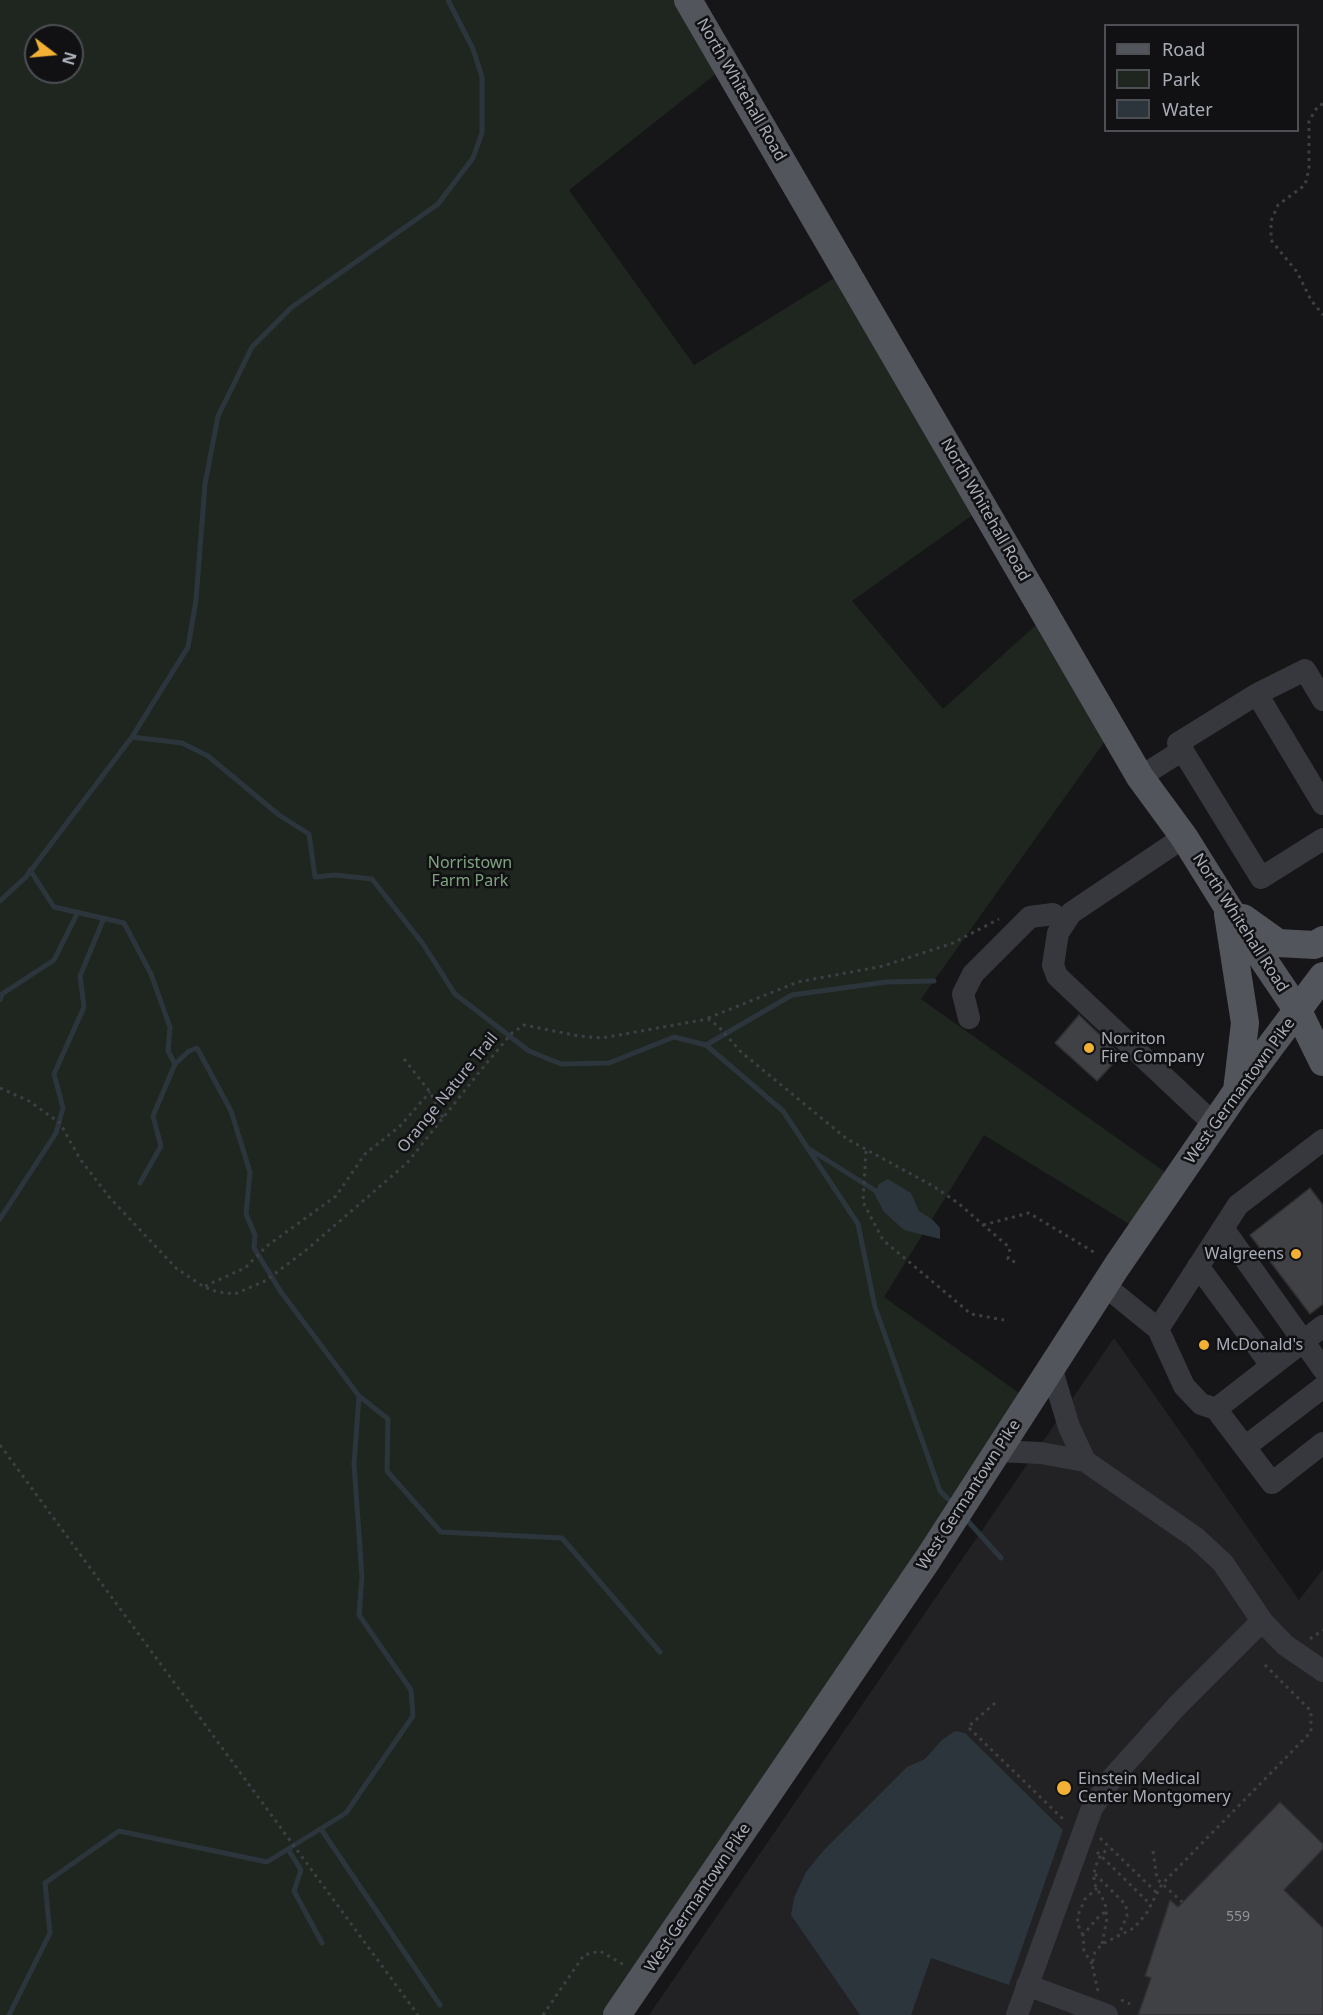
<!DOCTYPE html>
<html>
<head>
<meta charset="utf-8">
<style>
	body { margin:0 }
	#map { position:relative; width:1323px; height:2015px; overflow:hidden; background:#161618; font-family:"Noto Sans",sans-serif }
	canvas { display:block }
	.legend { position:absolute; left:1104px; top:24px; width:195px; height:108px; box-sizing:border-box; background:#111113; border:2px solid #4d4f55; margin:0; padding:8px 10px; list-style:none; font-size:18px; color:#a8adb8 }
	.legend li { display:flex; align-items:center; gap:12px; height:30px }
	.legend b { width:30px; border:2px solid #4d4f55 }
	.north { position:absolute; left:24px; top:24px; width:60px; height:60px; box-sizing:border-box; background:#111113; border:2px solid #4d4f55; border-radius:50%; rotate:106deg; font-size:16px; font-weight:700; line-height:24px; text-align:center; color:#a8adb8 }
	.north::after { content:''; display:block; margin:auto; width:21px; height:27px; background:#f2b134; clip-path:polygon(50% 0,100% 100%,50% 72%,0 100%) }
</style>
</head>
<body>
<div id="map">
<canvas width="1323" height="2015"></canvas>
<ul class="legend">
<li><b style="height:8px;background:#53555c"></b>Road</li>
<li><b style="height:16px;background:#1e261f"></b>Park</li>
<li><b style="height:16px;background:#2c353c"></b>Water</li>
</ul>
<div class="north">N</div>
</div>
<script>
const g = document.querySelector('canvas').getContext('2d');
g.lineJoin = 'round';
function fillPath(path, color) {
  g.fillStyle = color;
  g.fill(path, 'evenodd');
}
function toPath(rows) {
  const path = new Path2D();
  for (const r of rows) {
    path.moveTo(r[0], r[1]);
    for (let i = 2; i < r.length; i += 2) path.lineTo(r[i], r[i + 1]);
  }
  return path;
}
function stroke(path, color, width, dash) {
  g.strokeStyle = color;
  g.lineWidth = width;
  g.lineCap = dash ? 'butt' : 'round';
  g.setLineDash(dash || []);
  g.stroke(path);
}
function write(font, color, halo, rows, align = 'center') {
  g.font = font + ' "Noto Sans",sans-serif';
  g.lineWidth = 5;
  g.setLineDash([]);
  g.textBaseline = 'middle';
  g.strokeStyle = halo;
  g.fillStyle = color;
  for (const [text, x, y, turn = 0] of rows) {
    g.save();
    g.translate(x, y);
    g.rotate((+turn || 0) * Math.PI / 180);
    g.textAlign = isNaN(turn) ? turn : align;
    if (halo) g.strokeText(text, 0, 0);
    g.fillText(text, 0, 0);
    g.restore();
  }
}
const built = toPath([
	[1114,1338,1299,1600,1323,1569,1323,2015,649,2015]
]);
const green = toPath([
	[0,0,694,0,731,62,569,190,694,365,854,266,977,512,852,601,943,709,1046,616,1107,738,921,999,1179,1182,1139,1230,984,1135,884,1297,1029,1400,608,2015,0,2015],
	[36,36,72,36,72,72,36,72]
]);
const water = toPath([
	[888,1179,911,1193,919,1211,933,1220,940,1228,940,1239,904,1230,884,1212,874,1193,879,1184],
	[955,1731,965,1733,1063,1830,1009,1985,931,1958,911,2015,860,2015,791,1915,794,1898,806,1872,824,1850,907,1767,925,1759,942,1740]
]);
const stream = toPath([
	[132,737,182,743,208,756,279,815,309,834,315,877,335,875,372,879,423,944,455,994,529,1051,561,1064,609,1063,674,1037,706,1045,783,1111,858,1224,875,1307,940,1491,954,1505],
	[0,901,26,877,132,737,188,647,196,600,205,484,218,416,252,347,292,307,438,204,473,158,482,133,482,77,473,49,448,0],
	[0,1000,2,994,54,960,78,912],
	[706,1045,792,995,886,982,934,981],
	[811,1150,879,1193],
	[140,1183,161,1146,153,1116,175,1064],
	[0,1219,56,1133,63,1108,54,1074,84,1007,80,976,104,918],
	[359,1396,388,1419,387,1471,441,1532,562,1538,660,1652],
	[966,1519,1001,1558],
	[321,1829,440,2005],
	[288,1849,301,1870,294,1891,322,1943],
	[9,2015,50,1933,45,1883,119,1831,267,1862,346,1813,413,1716,411,1690,359,1615,362,1577,354,1464,359,1396,281,1292,254,1248,255,1235,246,1214,250,1172,231,1111,197,1048,189,1051,175,1064,168,1051,170,1027,151,974,124,923,54,907,30,870]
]);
const building = toPath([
	[1079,1015,1121,1055,1097,1081,1055,1043,1079,1015],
	[1310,1188,1323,1205,1323,1304,1310,1314,1250,1235,1310,1188],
	[1280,1802,1323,1844,1323,1849,1284,1890,1323,1928,1323,2015,1138,2015,1151,1978,1145,1976,1170,1900,1178,1907,1280,1802]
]);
const path = toPath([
	[1323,104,1318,106,1309,121,1309,169,1305,185,1278,205,1271,221,1271,240,1297,272,1311,300,1323,315],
	[708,1018,798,982,883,966,953,943,999,919],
	[404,1059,430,1092,443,1118],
	[0,1088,29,1101,60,1123,80,1159,110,1198,176,1268,204,1287,218,1292,235,1294,265,1281,305,1251,407,1163,485,1065,512,1033,524,1025,579,1036,602,1038,708,1019,718,1026,741,1052,847,1139,933,1186,958,1203,1010,1248,1008,1259,1017,1263],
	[866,1151,863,1202,883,1240,971,1314,1004,1320],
	[983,1225,1029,1213,1097,1254],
	[205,1286,245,1268,267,1246,336,1196,365,1154,400,1126,430,1092],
	[0,1445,418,2015],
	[1310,1639,1323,1630],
	[995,1703,968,1727,1066,1822],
	[1100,1838,1157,1893],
	[1153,1851,1157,1879,1182,1902],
	[1097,1852,1151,1905],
	[1095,1874,1126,1905,1127,1916,1118,1936],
	[1083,1935,1077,1923,1079,1913,1085,1899,1097,1888],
	[1102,1944,1107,1918,1105,1903,1094,1883,1094,1873,1098,1859,1109,1847],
	[1092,1964,1084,1951,1083,1935,1101,1914,1107,1912],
	[1098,1991,1092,1964,1095,1952,1102,1944,1134,1928,1146,1914,1162,1884,1311,1732,1311,1711,1264,1664],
	[1121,2000,1130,2004],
	[543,2015,584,1955,600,1951,624,1965]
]);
const minor = toPath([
	[1257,694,1178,743,1261,878,1323,839],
	[1323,700,1305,670,1257,694,1323,804],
	[1140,777,1183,750],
	[1184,837,1071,913,1058,933,1053,965,1057,976,1214,1124],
	[969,1018,963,994,973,974,1030,917,1053,914,1063,923],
	[1223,1228,1323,1369],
	[1198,1266,1271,1365],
	[1104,1285,1158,1329,1184,1386,1201,1404,1216,1409],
	[1323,1326,1216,1409,1272,1483,1323,1443],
	[1158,1329,1238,1205,1323,1140],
	[1051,1367,1069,1427,1085,1461],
	[1245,1447,1323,1387],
	[997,1451,1041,1453,1085,1461,1196,1538,1223,1563,1262,1621,1285,1645,1323,1671],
	[1027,1985,1107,2015],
	[1017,2015,1092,1808,1113,1777,1177,1706,1262,1621]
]);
const major = toPath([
	[688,0,1140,777,1184,837,1227,906,1298,1011,1323,1062],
	[1228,914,1245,1023,1237,1091],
	[1243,918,1278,943,1315,945,1323,940],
	[617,2015,928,1559,1117,1266,1237,1091,1323,976]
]);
const markers = [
	[1089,1048,6,"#f2b134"],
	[1296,1254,6,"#f2b134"],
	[1204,1345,6,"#f2b134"],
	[1064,1788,8,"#f2b134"]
];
const numberNames = [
	["559",1238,1917]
];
const streetNames = [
	["North Whitehall Road",741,90,60],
	["North Whitehall Road",985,510,60],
	["North Whitehall Road",1240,923,57],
	["West Germantown Pike",1240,1091,-54],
	["Orange Nature Trail",448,1093,-51],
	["West Germantown Pike",969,1495,-57],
	["West Germantown Pike",698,1898,-56]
];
const parkNames = [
	["Norristown",470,863],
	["Farm Park",470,881]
];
const poiNames = [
	["Norriton",1101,1039],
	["Fire Company",1101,1057],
	["Walgreens",1284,1254,"right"],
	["McDonald's",1216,1345],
	["Einstein Medical",1078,1779],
	["Center Montgomery",1078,1797]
];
fillPath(built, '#222225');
fillPath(green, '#1e261f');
fillPath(water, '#2c353c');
stroke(stream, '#2c353c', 5);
fillPath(building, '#404145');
stroke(building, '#303034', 1.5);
stroke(path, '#3d3f44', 3, [3, 4.5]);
stroke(minor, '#37383d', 22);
stroke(major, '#53555c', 28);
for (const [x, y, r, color] of markers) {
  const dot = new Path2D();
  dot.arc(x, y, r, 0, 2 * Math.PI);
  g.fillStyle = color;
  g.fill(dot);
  stroke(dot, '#111113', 2);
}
write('14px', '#8e929b', null, numberNames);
write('16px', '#a8adb8', '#111113', streetNames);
write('16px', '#7fa381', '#111113', parkNames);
write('16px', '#a8adb8', '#111113', poiNames, 'left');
</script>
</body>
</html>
